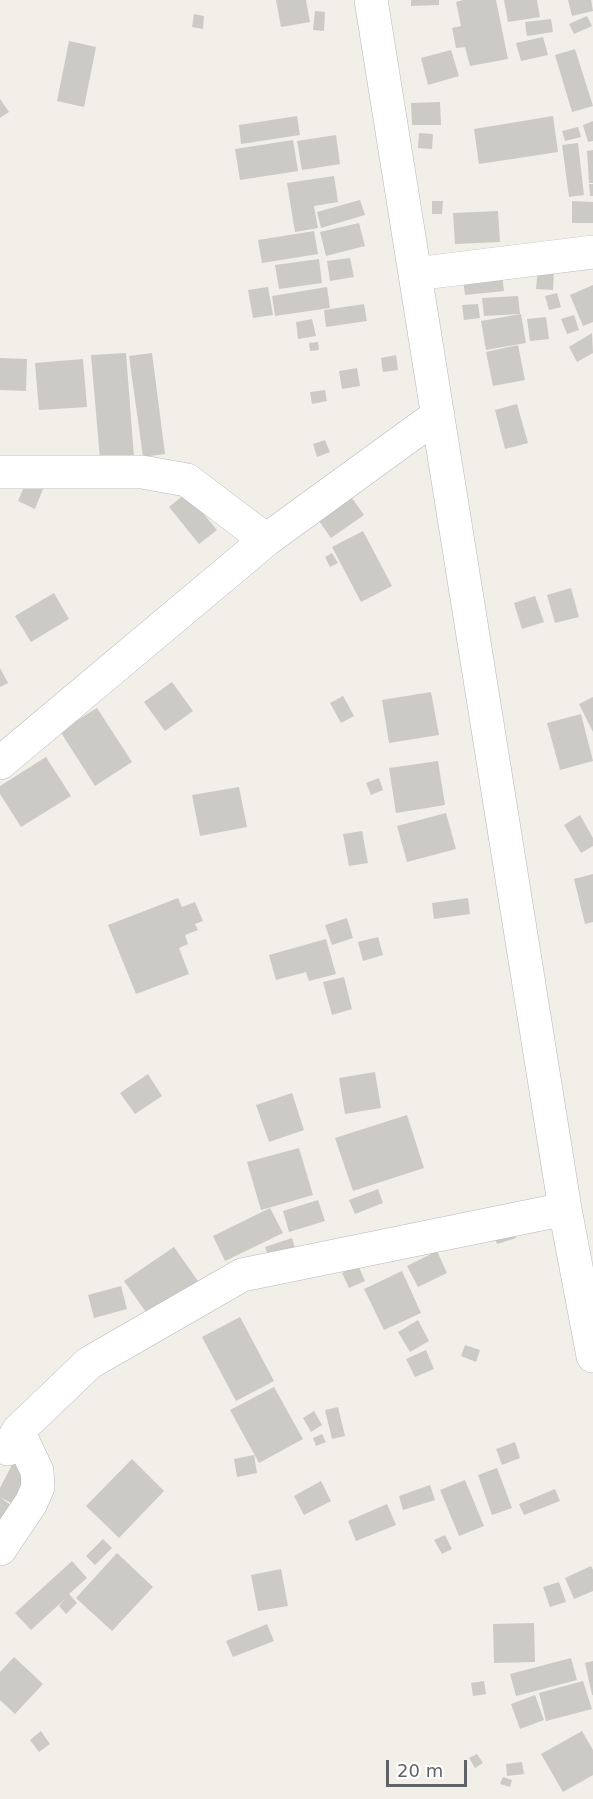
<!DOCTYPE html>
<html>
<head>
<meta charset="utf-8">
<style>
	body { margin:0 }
	#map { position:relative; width:593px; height:1799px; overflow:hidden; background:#f1efe8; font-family:"DejaVu Sans",sans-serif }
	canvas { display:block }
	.scale { position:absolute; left:386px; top:1760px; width:81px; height:27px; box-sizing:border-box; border:3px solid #5f6368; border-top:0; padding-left:8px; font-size:18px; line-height:21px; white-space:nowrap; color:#5f6368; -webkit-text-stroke:4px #fff; paint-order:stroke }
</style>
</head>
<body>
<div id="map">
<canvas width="593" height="1799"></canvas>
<div class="scale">20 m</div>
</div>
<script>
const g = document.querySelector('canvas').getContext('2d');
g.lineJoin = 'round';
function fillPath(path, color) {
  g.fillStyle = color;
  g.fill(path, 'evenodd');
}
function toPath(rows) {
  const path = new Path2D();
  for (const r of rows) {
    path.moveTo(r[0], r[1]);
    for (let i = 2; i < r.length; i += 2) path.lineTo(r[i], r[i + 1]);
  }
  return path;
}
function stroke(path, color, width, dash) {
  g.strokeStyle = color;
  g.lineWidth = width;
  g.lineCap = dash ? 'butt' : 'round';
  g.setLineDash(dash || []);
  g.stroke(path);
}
const building = toPath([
	[276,0,306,0,310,22,281,27],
	[411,0,439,0,439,5,411,6],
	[463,0,496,0,508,59,470,66,465,47,456,48,452,28,461,26,456,2],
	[504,0,537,0,540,17,508,22],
	[568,0,591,0,593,11,572,16],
	[315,11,325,12,324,31,313,30],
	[194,14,204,16,203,29,192,27],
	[587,16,592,26,574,34,569,24],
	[551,19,553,32,527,36,525,22],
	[543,37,548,55,521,61,516,43],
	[69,41,96,47,84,107,57,101],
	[575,49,593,106,572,112,555,55],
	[451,50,459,76,428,85,421,58],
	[0,99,9,112,0,118],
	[440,102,441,125,412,125,411,103],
	[297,116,300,135,241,144,239,125],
	[553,116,558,152,479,164,474,129],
	[593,121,593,141,588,142,583,125],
	[578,127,581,137,565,141,562,131],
	[419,133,433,134,432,149,418,148],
	[336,135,340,164,302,170,297,141],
	[293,140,298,171,240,180,235,149],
	[578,143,584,195,569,197,562,145],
	[593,150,593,183,589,183,587,151],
	[334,176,338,202,314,206,318,228,295,232,287,183],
	[589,184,593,184,593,196,590,196],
	[360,200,365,215,321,228,317,212],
	[432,201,443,201,442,214,432,214],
	[572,201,593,202,593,223,572,223],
	[498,211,500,242,455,244,453,213],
	[359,223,365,246,326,256,320,232],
	[314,231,318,254,262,263,258,240],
	[350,258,354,277,330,281,327,261],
	[319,259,322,283,279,289,275,265],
	[501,267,504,291,465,295,462,272],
	[538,268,554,270,553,290,536,289],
	[593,285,593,322,583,326,570,295],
	[268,287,273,315,253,318,248,290],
	[327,287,330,308,275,316,272,296],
	[557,293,561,307,549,310,545,296],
	[518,296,520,314,484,316,482,298],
	[364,304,367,321,326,327,324,310],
	[478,304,480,318,464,320,462,305],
	[521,314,526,343,486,350,481,321],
	[574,315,579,330,567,334,561,319],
	[546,317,549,339,530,341,527,319],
	[312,319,316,336,298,339,296,322],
	[592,333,593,353,577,362,569,347],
	[318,342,319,350,310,351,309,343],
	[518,345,525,380,493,386,486,352],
	[126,353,134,457,100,459,91,355],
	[152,353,165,454,143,457,129,356],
	[396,355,398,370,383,372,381,358],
	[0,358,27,359,26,391,0,390],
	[83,359,87,407,39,410,35,363],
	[357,368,360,386,342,389,339,371],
	[325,390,327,401,312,404,310,392],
	[517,404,528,443,505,449,495,410],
	[325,440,330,452,317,457,313,444],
	[26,482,43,489,35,509,18,501],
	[186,493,217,530,199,544,169,507],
	[352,498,364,515,331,538,319,521],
	[363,531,392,586,361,602,332,547],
	[332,553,338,563,330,567,325,557],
	[571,588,579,617,555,623,547,595],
	[54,593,69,619,31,642,15,616],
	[535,596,544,622,522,629,514,603],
	[0,668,8,683,0,687],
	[172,682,193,711,165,731,144,702],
	[431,692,439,735,389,743,382,700],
	[343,696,354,716,341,723,330,703],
	[593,697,593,732,579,704],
	[97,708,132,762,95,786,60,731],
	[581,714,593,761,560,770,547,723],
	[46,757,71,796,21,827,0,794,0,786],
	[438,761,445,805,396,813,389,768],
	[379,778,383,790,371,795,366,783],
	[239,787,247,827,200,836,192,795],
	[446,813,456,849,407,862,397,826],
	[580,815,593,838,593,846,581,853,564,825],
	[362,831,368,863,349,866,343,834],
	[593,874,593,922,585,924,574,879],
	[178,898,182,907,195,902,203,921,195,924,198,930,185,935,188,944,179,948,189,974,136,994,108,925],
	[468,898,470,914,434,919,432,903],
	[347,918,353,938,332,945,325,925],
	[378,937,383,955,363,961,358,942],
	[326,939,336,974,309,981,306,972,276,980,269,955],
	[344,977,352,1009,332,1015,323,982],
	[375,1072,381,1108,345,1114,339,1078],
	[148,1074,162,1096,135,1114,120,1093],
	[292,1093,304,1130,269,1142,256,1105],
	[407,1115,424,1168,353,1191,335,1138],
	[299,1148,313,1195,261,1210,247,1162],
	[378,1189,383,1203,355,1214,349,1200],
	[318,1200,325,1221,289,1232,283,1211],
	[270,1208,283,1233,225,1261,213,1236],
	[509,1220,516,1238,497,1244,491,1227],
	[292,1238,299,1262,273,1270,265,1247],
	[174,1247,198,1281,148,1315,124,1281],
	[437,1251,447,1273,418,1287,407,1266],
	[358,1265,365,1281,349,1288,342,1273],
	[402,1271,421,1313,384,1330,364,1289],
	[121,1286,127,1309,94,1318,88,1295],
	[240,1317,274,1381,236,1401,202,1337],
	[418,1320,429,1341,410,1352,398,1332],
	[465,1345,480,1350,476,1362,461,1356],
	[426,1350,434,1369,415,1377,406,1359],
	[274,1387,303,1439,259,1463,230,1410],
	[338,1407,345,1436,332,1439,325,1410],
	[314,1411,322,1425,311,1432,303,1418],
	[322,1434,326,1442,316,1446,313,1438],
	[515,1442,520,1458,502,1465,496,1449],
	[254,1455,257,1473,237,1477,234,1459],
	[16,1457,33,1466,13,1504,0,1497,12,1506,0,1522,0,1488],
	[132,1459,164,1491,119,1538,86,1506],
	[497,1468,512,1508,492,1515,478,1475],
	[465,1480,484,1526,459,1536,440,1490],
	[321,1481,331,1501,304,1515,294,1496],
	[430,1485,435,1500,403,1510,399,1496],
	[555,1489,560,1501,524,1515,519,1504],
	[387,1504,396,1525,356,1541,348,1521],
	[445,1535,452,1549,442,1554,434,1540],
	[103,1539,112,1548,95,1565,86,1556],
	[117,1553,153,1587,112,1631,76,1598],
	[72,1561,87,1578,69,1594,77,1603,66,1614,59,1606,65,1599,31,1630,15,1613],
	[591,1566,593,1570,593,1591,574,1599,565,1578],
	[281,1569,288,1606,258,1611,251,1575],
	[559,1582,566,1602,550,1607,543,1587],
	[534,1623,535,1662,494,1663,493,1624],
	[267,1624,274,1641,233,1657,226,1641],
	[14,1657,43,1684,15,1714,0,1700,0,1672],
	[571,1658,577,1680,516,1696,510,1674],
	[593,1661,593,1695,592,1695,585,1663],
	[484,1681,486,1694,473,1696,471,1683],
	[583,1681,592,1709,546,1721,539,1693],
	[535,1695,544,1720,520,1729,511,1704],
	[41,1731,50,1744,39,1752,30,1740],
	[582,1731,593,1750,593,1775,563,1792,541,1754],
	[477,1754,483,1763,475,1768,469,1758],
	[522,1762,524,1774,507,1776,506,1764],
	[503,1777,512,1780,510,1787,500,1784]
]);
const minor = toPath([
	[371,0,565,1209,593,1356],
	[415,274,593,252],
	[0,472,142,472,187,480,266,540],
	[0,763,266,540,438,415],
	[18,1431,89,1363,242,1275,565,1209],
	[0,1549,31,1503,38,1487,37,1471,18,1431,8,1449]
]);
fillPath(building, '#cccac5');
stroke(minor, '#b5b8bc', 34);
stroke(minor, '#fff', 33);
</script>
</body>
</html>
